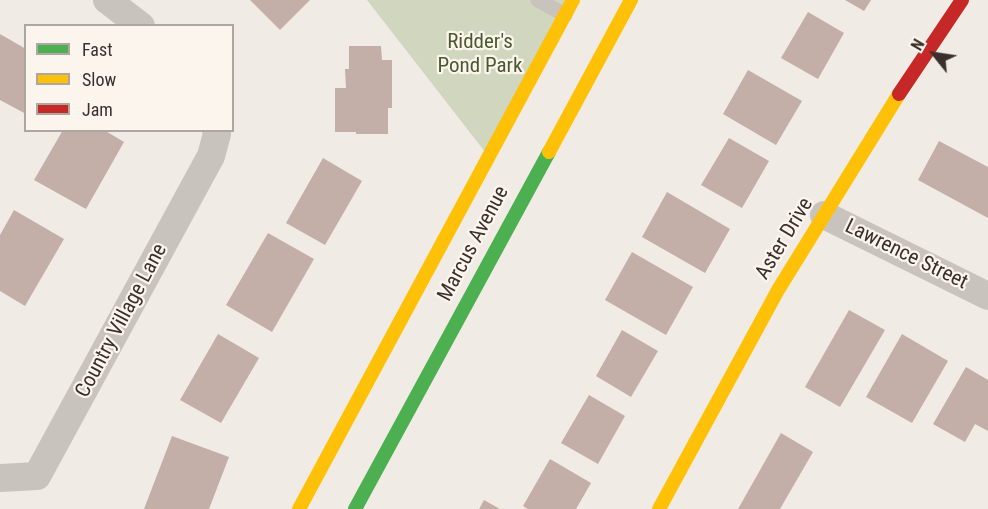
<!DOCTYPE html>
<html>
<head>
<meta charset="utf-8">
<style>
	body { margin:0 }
	#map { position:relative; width:988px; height:509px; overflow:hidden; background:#f0ebe5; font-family:"Roboto Condensed",sans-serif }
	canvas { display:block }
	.legend { position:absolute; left:24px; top:24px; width:210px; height:108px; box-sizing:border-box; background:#fbf5ee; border:2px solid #aea6a0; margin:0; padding:8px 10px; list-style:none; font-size:18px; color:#3b302b }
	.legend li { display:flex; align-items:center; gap:12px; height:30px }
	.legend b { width:30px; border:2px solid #aea6a0 }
	.north { position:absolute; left:904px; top:24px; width:60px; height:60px; -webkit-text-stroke:4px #fbf5ee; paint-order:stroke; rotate:300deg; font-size:16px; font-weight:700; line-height:24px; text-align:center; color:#3b302b }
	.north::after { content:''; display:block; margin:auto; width:21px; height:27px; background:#3b302b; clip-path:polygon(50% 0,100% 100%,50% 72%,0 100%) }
</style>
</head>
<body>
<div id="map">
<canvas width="988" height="509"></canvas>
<ul class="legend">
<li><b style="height:8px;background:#4caf50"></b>Fast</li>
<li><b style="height:8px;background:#ffc107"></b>Slow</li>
<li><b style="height:8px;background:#c62828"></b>Jam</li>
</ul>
<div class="north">N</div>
</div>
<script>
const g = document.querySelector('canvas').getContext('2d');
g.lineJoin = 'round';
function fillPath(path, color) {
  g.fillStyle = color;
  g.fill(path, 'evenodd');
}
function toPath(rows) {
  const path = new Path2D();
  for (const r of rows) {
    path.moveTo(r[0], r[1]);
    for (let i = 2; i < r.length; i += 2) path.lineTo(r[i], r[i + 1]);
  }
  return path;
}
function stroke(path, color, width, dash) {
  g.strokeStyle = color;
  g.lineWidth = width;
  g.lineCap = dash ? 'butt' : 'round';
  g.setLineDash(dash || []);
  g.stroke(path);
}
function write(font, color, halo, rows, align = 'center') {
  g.font = font + ' "Roboto Condensed",sans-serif';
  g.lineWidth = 4.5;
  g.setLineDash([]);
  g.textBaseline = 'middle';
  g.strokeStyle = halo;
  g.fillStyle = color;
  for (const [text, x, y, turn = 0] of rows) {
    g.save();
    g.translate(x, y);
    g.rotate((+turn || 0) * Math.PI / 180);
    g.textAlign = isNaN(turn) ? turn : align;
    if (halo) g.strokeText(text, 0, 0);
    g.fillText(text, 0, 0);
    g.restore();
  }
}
const green = toPath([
	[367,0,573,0,489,157]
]);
const building = toPath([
	[250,0,310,0,280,30],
	[845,0,871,0,864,11],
	[808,12,844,33,818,79,781,58],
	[0,34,26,49,26,114,0,100],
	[349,46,381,46,382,60,392,60,392,108,388,108,388,134,356,134,356,132,335,132,335,88,346,88,345,69,349,69],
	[748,70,802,101,776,145,723,114],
	[63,130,104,130,124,142,86,209,34,180],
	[729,138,769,161,742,208,701,185],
	[939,141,988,167,988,218,918,180],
	[323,158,362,181,325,245,286,223],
	[667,192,730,229,705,273,642,237],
	[14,210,64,239,25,306,0,291,0,235],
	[268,233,314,259,272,332,226,305],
	[632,252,693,287,666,335,605,300],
	[849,310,885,330,840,407,805,387],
	[622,330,658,351,631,397,596,376],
	[218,334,259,358,221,423,180,400],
	[902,334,948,361,912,423,866,397],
	[966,367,988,380,988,431,975,424,965,442,933,424],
	[589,395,625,416,598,464,561,443],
	[781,433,813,452,780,509,738,509],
	[172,436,229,457,209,509,144,509],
	[550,459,591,483,576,509,528,509,523,506],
	[484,500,500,509,479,509]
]);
const lane = toPath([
	[538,0,565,15]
]);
const street = toPath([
	[107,0,141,26],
	[824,215,988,296],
	[0,478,37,476,211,156,217,134,216,130]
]);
const fast = toPath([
	[355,509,549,152]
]);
const slow = toPath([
	[549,152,631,0],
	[299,509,573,0],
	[659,509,778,290,899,94]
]);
const jam = toPath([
	[899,94,962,0]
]);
const parkNames = [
	["Ridder's",480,43],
	["Pond Park",480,67]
];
const streetNames = [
	["Aster Drive",785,239,-59],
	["Marcus Avenue",474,244,-62],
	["Lawrence Street",906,255,26],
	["Country Village Lane",122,321,-62]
];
fillPath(green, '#d1d6bf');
fillPath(building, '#c3afa7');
stroke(lane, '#c9c3be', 15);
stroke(street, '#c9c3be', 28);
stroke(fast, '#4caf50', 14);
stroke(slow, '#ffc107', 14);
stroke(jam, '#c62828', 14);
write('21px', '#4a5a2e', '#fbf5ee', parkNames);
write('21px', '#3b302b', '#fbf5ee', streetNames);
</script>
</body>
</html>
